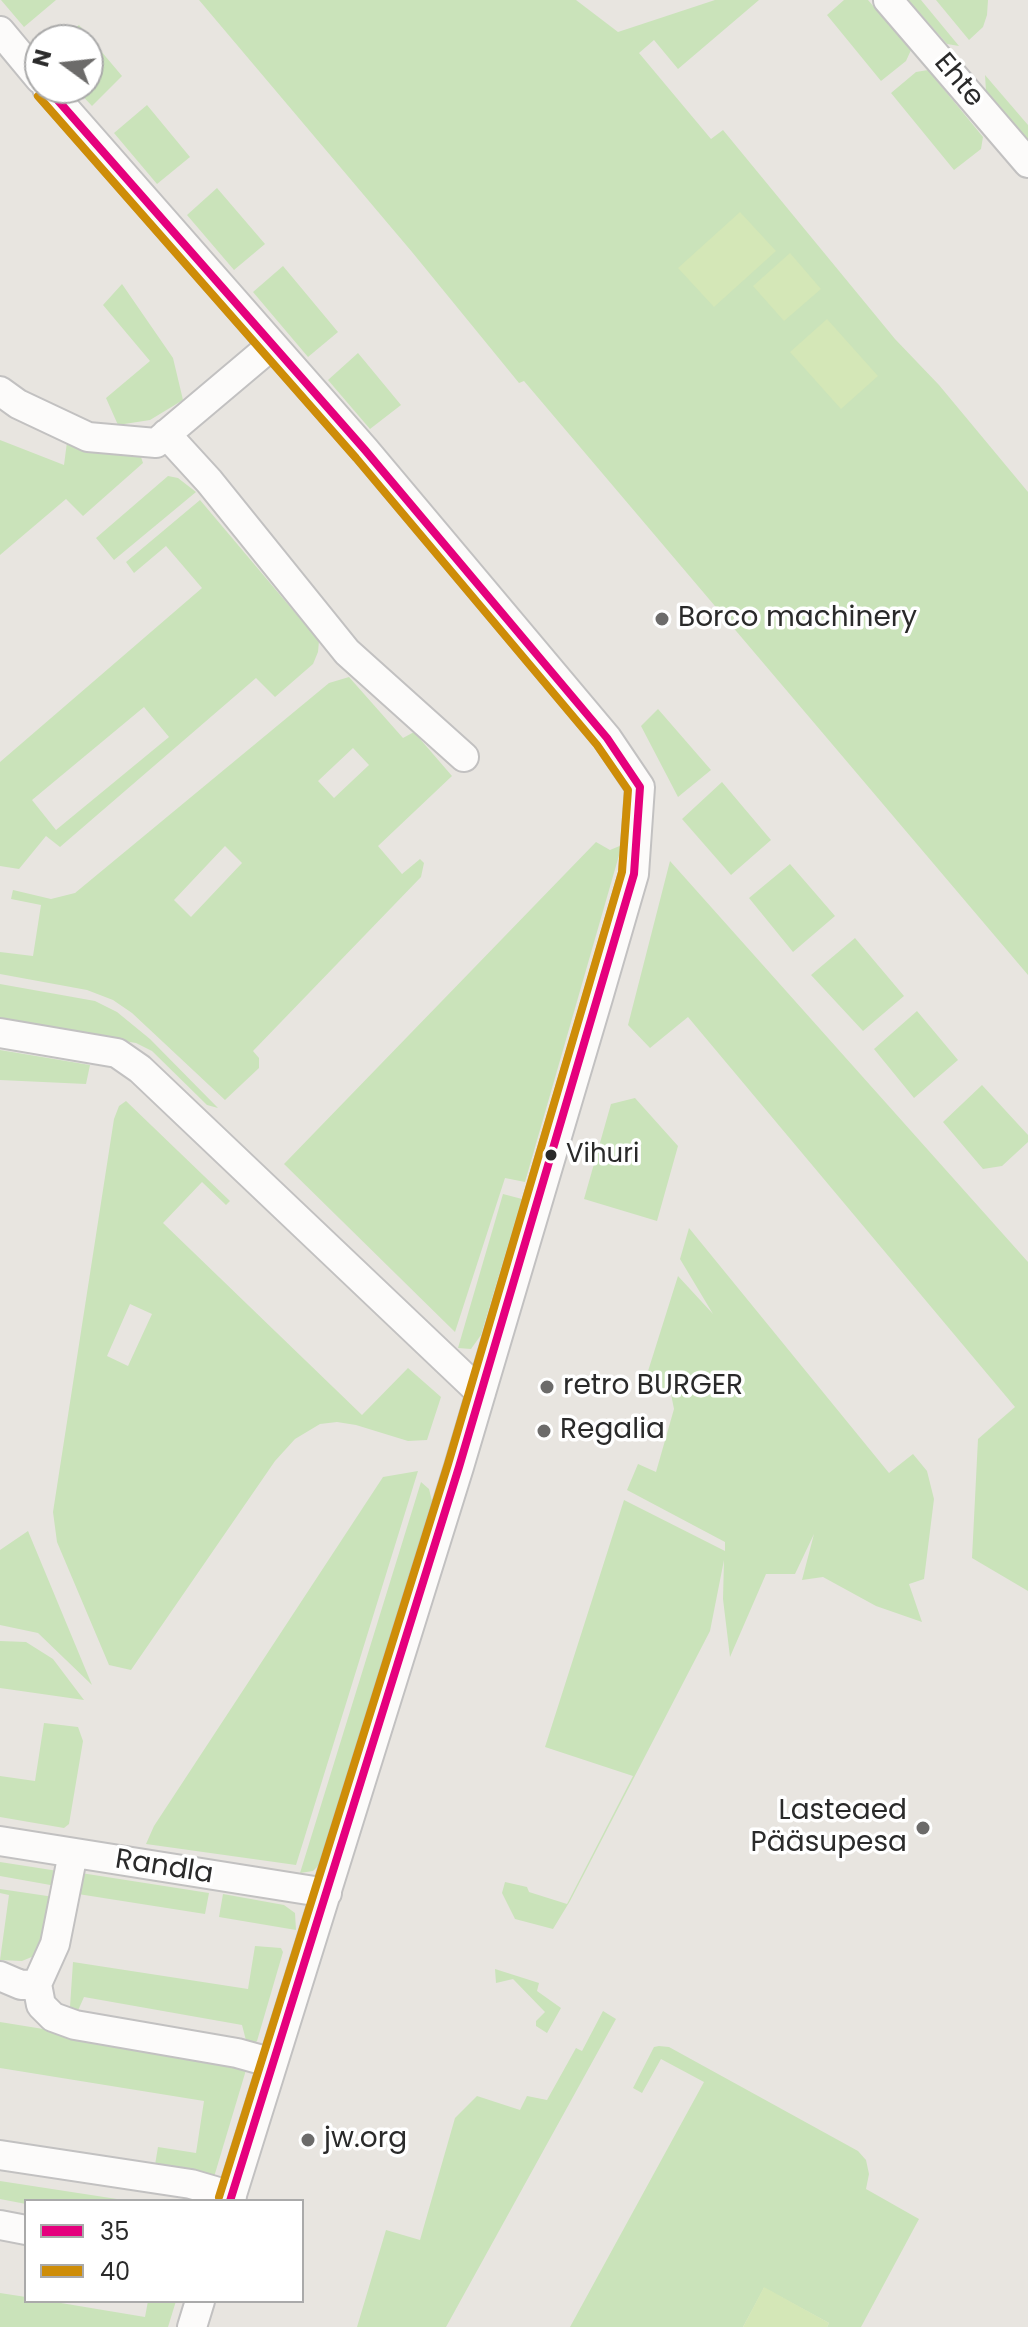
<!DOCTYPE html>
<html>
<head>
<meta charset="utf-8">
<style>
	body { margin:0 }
	#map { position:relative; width:1028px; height:2327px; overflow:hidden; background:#e8e5e0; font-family:Poppins,sans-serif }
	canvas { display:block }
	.legend { position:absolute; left:24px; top:2199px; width:280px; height:104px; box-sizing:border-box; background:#fff; border:2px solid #aaa; margin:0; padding:10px 14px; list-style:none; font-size:24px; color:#2a2a2a }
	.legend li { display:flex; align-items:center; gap:16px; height:40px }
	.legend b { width:40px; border:2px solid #aaa }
	.north { position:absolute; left:24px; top:24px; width:80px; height:80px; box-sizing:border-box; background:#fff; border:2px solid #aaa; border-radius:50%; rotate:285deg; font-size:22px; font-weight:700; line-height:32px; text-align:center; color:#2a2a2a }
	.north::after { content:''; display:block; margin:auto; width:28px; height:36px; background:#6c6b6a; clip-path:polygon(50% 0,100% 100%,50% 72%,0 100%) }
</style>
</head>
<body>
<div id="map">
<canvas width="1028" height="2327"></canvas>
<ul class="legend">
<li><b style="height:10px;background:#e5007d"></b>35</li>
<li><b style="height:10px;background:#ce8d08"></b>40</li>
</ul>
<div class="north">N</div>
</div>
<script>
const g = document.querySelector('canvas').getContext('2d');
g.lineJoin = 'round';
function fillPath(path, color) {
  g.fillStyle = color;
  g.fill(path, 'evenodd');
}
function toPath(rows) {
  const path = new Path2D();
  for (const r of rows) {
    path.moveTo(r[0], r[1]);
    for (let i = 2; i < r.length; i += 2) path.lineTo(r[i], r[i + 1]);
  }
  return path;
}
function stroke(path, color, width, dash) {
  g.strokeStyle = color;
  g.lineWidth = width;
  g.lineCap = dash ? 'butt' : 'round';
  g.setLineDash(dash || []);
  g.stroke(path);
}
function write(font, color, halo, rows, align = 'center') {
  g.font = font + ' Poppins,sans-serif';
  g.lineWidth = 7;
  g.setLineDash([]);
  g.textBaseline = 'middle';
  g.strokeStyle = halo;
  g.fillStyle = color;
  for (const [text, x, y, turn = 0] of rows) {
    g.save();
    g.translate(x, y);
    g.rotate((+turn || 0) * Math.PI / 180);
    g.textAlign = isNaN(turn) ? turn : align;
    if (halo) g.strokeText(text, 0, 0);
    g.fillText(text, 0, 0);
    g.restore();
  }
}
const green = toPath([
	[1,0,56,0,24,27],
	[199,0,576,0,618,32,715,0,759,0,678,69,654,40,639,53,711,139,723,130,895,339,939,385,1028,492,1028,975,524,381,519,383,412,252],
	[844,0,868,0,911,50,906,61,881,81,827,15],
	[908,0,921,0,959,46,947,44],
	[936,0,988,0,987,15,983,27,969,40],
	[79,25,122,76,92,106,75,88,88,88,88,40,61,40],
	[928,70,983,137,981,149,954,170,891,93,916,72],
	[985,75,1028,125,1028,140,986,91],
	[147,105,190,157,157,184,114,133],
	[217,188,265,244,234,270,187,215],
	[283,266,338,332,308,357,253,292],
	[122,284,173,358,183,400,150,420,118,425,106,398,150,361,103,305],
	[358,353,401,405,370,429,328,380],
	[0,440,64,465,67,442,141,457,143,463,83,516,66,499,0,555],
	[168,476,178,478,196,492,114,560,96,538],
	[200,500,319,641,318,652,313,664,275,697,256,678,60,847,46,836,19,869,0,866,0,762,202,588,166,546,134,573,126,562],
	[144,707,169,737,56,830,32,800],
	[349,677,403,738,414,732,452,776,378,846,402,874,420,859,424,863,421,877,253,1051,259,1058,259,1068,225,1100,132,1013,113,1000,87,990,0,974,0,952,33,956,41,905,11,899,13,890,51,899,75,893,329,683],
	[353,748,369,765,334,798,318,781],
	[225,846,242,863,191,917,174,900],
	[658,709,711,770,678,797,641,726],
	[722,782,771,840,731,875,682,819],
	[596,842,610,850,622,845,525,1182,505,1178,455,1332,284,1164],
	[670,861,1028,1262,1028,1591,972,1558,978,1439,1015,1407,688,1017,650,1048,628,1025],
	[790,864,835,916,793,952,749,898],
	[855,938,904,996,863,1031,811,975],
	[0,984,95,1001,117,1012,150,1039,218,1108,207,1105,152,1051,136,1043,0,1020],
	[917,1011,958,1060,914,1098,874,1049],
	[0,1050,90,1065,86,1084,0,1080],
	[982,1085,1028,1135,1028,1142,1002,1166,983,1169,943,1122],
	[635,1098,678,1146,657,1221,584,1199,611,1104],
	[126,1101,230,1201,226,1205,202,1182,163,1223,362,1415,408,1368,441,1397,427,1440,408,1441,356,1425,337,1422,320,1424,295,1439,275,1461,131,1670,109,1665,57,1542,53,1512,114,1119,119,1106],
	[130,1304,152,1314,128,1366,107,1356],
	[503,1194,522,1199,481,1335,471,1349,458,1348],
	[689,1228,889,1473,913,1454,927,1471,934,1499,924,1579,909,1584,922,1622,876,1606,823,1577,802,1580,814,1534,795,1574,766,1574,730,1657,723,1599,724,1560,710,1631,570,1901,553,1929,515,1919,502,1893,505,1882,527,1887,529,1892,567,1904,633,1776,545,1747,624,1500,725,1551,725,1542,627,1490,638,1464,656,1472,674,1409,671,1394,643,1387,678,1276,713,1314,680,1259],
	[418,1471,296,1865,146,1844,154,1826,383,1477],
	[421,1482,429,1489,432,1501,322,1862,313,1871,300,1873],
	[28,1531,92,1685,38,1633,0,1625,0,1550],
	[0,1641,26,1642,53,1659,84,1700,0,1688],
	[44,1723,78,1727,83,1741,69,1824,64,1828,0,1817,0,1776,35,1781],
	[0,1862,58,1871,56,1886,0,1876],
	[81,1873,209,1893,205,1914,78,1894],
	[0,1889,54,1897,43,1948,34,1956,22,1961,0,1960,9,1895,0,1893],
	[223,1894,284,1905,295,1913,296,1930,219,1917],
	[255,1946,281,1948,283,1952,257,2041,248,2048,242,2025,84,1997,76,2015,70,2007,73,1962,248,1989],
	[495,1969,539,1983,537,1991,561,2008,547,2033,536,2026,536,2021,545,2012,513,1979,496,1983],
	[603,2011,616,2019,446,2327,357,2327,386,2230,420,2240,455,2118,477,2096,520,2110,527,2096,547,2100,576,2048,582,2051],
	[0,2022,235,2060,246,2070,214,2177,154,2171,158,2147,196,2153,204,2101,0,2068],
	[659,2046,669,2047,858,2151,866,2160,869,2174,866,2189,919,2219,861,2327,827,2327,829,2323,764,2288,743,2327,570,2327,704,2082,661,2059,642,2093,633,2088,654,2047],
	[0,2181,130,2201,26,2201,26,2204,0,2199],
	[0,2293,26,2297,26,2301,49,2301,145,2317,148,2301,176,2301,168,2327,0,2327]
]);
const pitch = toPath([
	[740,212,776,251,714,307,678,268],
	[790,253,821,289,784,321,753,286],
	[827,319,878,376,841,409,790,352],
	[764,2287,829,2323,827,2327,743,2327]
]);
const minor = toPath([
	[888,0,1028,163],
	[0,31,40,79],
	[47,88,365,450,607,738,640,787,634,874,598,998,459,1467,230,2201],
	[0,391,18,404,88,437,156,443,271,346],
	[166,434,209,481,347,652,464,757],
	[0,1033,117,1053,140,1069,481,1393],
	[0,1841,327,1893],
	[0,1976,21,1985,37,1984,55,1944,73,1853],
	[37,1984,41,2005,53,2017,75,2025,237,2053,273,2063],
	[0,2155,191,2184,232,2196],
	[0,2225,26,2230],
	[192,2327,200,2301]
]);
const bus1 = toPath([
	[47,88,365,450,607,738,640,787,634,874,459,1467,230,2201]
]);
const bus2 = toPath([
	[38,96,356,458,597,745,628,790,622,872,586,995,448,1464,219,2197]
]);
const markers = [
	[662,619,8,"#6c6b6a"],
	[551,1155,7,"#2a2a2a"],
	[547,1387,8,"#6c6b6a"],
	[544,1431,8,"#6c6b6a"],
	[923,1828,8,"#6c6b6a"],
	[308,2140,8,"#6c6b6a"]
];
const busNames = [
	["Vihuri",566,1155]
];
const streetNames = [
	["Ehte",958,81,50],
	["Randla",164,1868,9]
];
const poiNames = [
	["Borco machinery",678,619],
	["retro BURGER",563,1387],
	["Regalia",560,1431],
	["Lasteaed",907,1812,"right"],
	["Pääsupesa",907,1844,"right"],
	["jw.org",324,2140]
];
fillPath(green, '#cae3ba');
fillPath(pitch, '#d4e7b7');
stroke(minor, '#c2c1c1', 32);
stroke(minor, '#fcfbfa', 28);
stroke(bus1, '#e5007d', 8);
stroke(bus2, '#ce8d08', 8);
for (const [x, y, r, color] of markers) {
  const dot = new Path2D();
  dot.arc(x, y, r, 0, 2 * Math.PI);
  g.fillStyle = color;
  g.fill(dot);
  stroke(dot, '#fff', 3);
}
write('26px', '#2a2a2a', '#fff', busNames, 'left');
write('28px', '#2a2a2a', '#fff', streetNames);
write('28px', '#2a2a2a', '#fff', poiNames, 'left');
</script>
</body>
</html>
